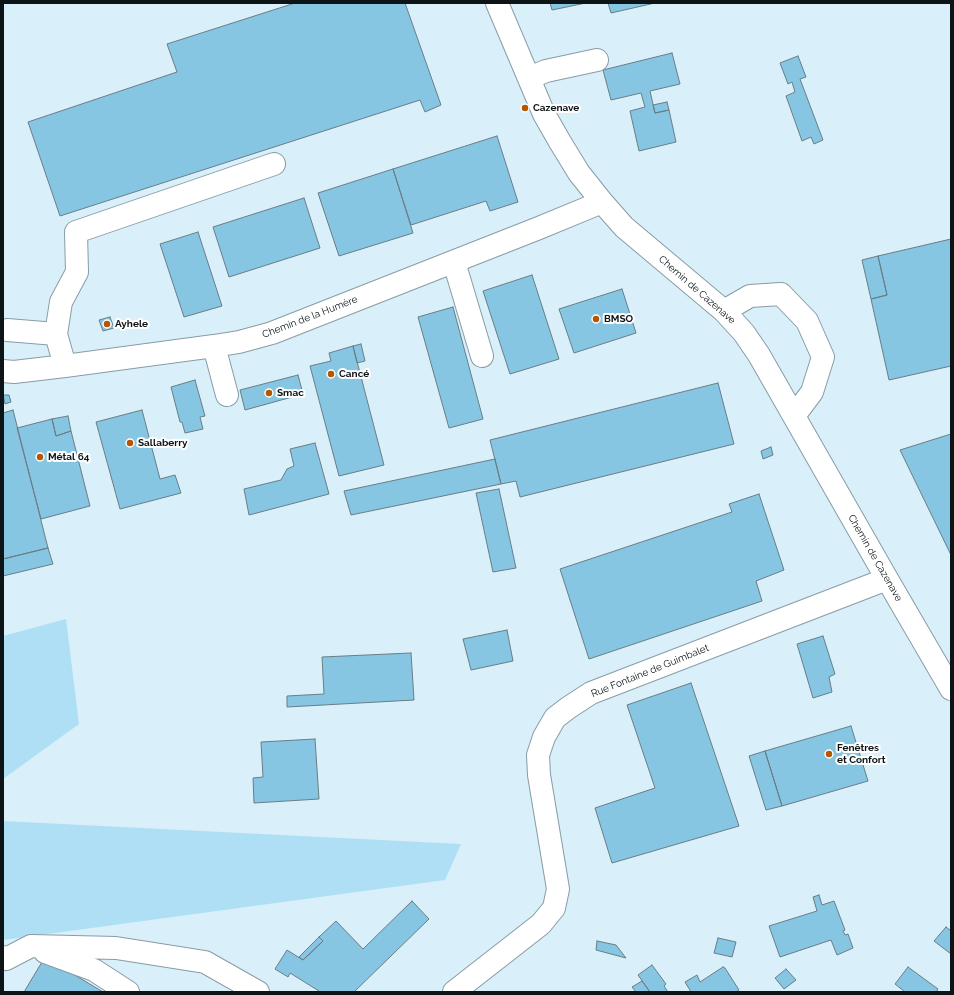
<!DOCTYPE html>
<html>
<head>
<meta charset="utf-8">
<style>
	body { margin:0 }
	#map { position:relative; width:954px; height:995px; overflow:hidden; background:#d9eff9; font-family:Raleway,sans-serif }
	canvas { display:block }
	.frame { position:absolute; inset:0; border:4px solid #0c1417; pointer-events:none }
</style>
</head>
<body>
<div id="map">
<canvas width="954" height="995"></canvas>
<div class="frame"></div>
</div>
<script>
const g = document.querySelector('canvas').getContext('2d');
g.lineJoin = 'round';
function fillPath(path, color) {
  g.fillStyle = color;
  g.fill(path, 'evenodd');
}
function toPath(rows) {
  const path = new Path2D();
  for (const r of rows) {
    path.moveTo(r[0], r[1]);
    for (let i = 2; i < r.length; i += 2) path.lineTo(r[i], r[i + 1]);
  }
  return path;
}
function stroke(path, color, width, dash) {
  g.strokeStyle = color;
  g.lineWidth = width;
  g.lineCap = dash ? 'butt' : 'round';
  g.setLineDash(dash || []);
  g.stroke(path);
}
function write(font, color, halo, rows, align = 'center') {
  g.font = font + ' Raleway,sans-serif';
  g.lineWidth = 4;
  g.setLineDash([]);
  g.textBaseline = 'middle';
  g.strokeStyle = halo;
  g.fillStyle = color;
  for (const [text, x, y, turn = 0] of rows) {
    g.save();
    g.translate(x, y);
    g.rotate((+turn || 0) * Math.PI / 180);
    g.textAlign = isNaN(turn) ? turn : align;
    if (halo) g.strokeText(text, 0, 0);
    g.fillText(text, 0, 0);
    g.restore();
  }
}
const green = toPath([
	[66,619,79,724,3,779,3,636],
	[3,821,461,844,445,880,3,940]
]);
const building = toPath([
	[295,3,405,3,441,105,425,112,420,100,60,216,28,122,177,72,167,44,295,3],
	[550,3,586,3,552,10,550,3],
	[608,3,655,3,611,13,608,3],
	[672,53,680,84,650,91,655,113,669,110,676,142,639,151,630,111,645,107,641,93,611,100,603,70,672,53],
	[798,56,806,77,800,79,823,140,814,144,811,137,802,141,786,96,795,92,792,82,788,84,780,63,798,56],
	[667,102,669,110,655,113,653,105,667,102],
	[497,136,518,202,490,211,486,201,411,225,393,169,497,136],
	[393,169,413,233,339,256,318,193,393,169],
	[304,198,320,248,229,277,213,227,304,198],
	[198,232,222,306,184,317,160,244,198,232],
	[951,239,951,366,889,380,871,299,887,295,878,256,951,239],
	[878,256,887,295,871,299,862,260,878,256],
	[532,275,559,359,510,374,483,291,532,275],
	[622,289,636,333,574,353,559,309,622,289],
	[453,307,483,419,449,428,418,317,453,307],
	[110,317,114,328,103,331,99,320,110,317],
	[361,344,365,361,357,363,353,346,361,344],
	[353,346,384,465,339,476,310,366,331,361,329,353,353,346],
	[298,375,303,394,245,410,240,390,298,375],
	[195,380,205,416,200,417,203,429,185,433,182,422,180,422,171,387,195,380],
	[718,383,734,444,520,497,516,481,501,484,490,440,718,383],
	[3,395,9,395,11,402,5,404,3,395],
	[13,410,48,548,3,559,3,413,13,410],
	[142,410,160,479,175,475,181,493,120,509,96,422,142,410],
	[68,416,71,431,56,436,52,419,68,416],
	[52,419,56,436,71,431,90,506,41,519,17,428,52,419],
	[951,434,951,555,900,450,951,434],
	[315,443,329,494,249,515,244,489,281,480,287,469,294,466,290,449,315,443],
	[771,447,773,455,763,459,761,451,771,447],
	[495,459,501,484,351,515,344,491,495,459],
	[499,489,516,568,493,572,476,493,499,489],
	[759,494,784,570,756,581,762,601,589,659,560,569,732,512,729,504,759,494],
	[48,548,53,564,3,576,3,559,48,548],
	[507,630,513,661,471,670,463,639,507,630],
	[823,636,835,674,829,677,832,692,813,698,797,644,823,636],
	[411,653,414,700,287,707,287,696,324,694,322,657,411,653],
	[691,683,739,826,612,863,595,808,655,788,627,705,691,683],
	[851,726,868,781,782,806,765,751,851,726],
	[315,739,319,799,254,803,253,778,263,777,261,742,315,739],
	[765,751,782,806,766,810,749,756,765,751],
	[819,895,822,905,834,901,845,930,843,931,845,935,848,934,853,948,837,955,831,940,780,957,769,926,817,911,813,897,819,895],
	[412,901,429,919,354,992,318,992,319,991,290,973,288,977,275,969,287,950,303,960,323,941,319,937,336,921,363,949,412,901],
	[946,927,951,931,951,954,934,941,946,927],
	[319,937,323,941,303,960,299,957,319,937],
	[718,938,736,942,732,957,714,953,718,938],
	[597,941,616,945,626,958,596,950,597,941],
	[45,957,103,992,24,992,45,957],
	[652,965,666,984,664,986,668,992,650,992,638,975,652,965],
	[723,967,725,968,739,990,736,992,691,992,685,982,697,975,700,982,723,967],
	[908,967,938,989,936,992,905,992,895,984,908,967],
	[786,969,796,980,784,989,775,978,786,969],
	[642,981,650,992,636,992,632,987,642,981]
]);
const minor = toPath([
	[497,3,544,114,560,142,579,173,602,202,624,227,724,311,744,333,759,355,887,579,951,689],
	[529,78,546,71,597,60],
	[454,262,482,356],
	[724,311,750,296,781,294,807,321,823,357,812,392,794,416],
	[7,330,56,334],
	[214,346,227,395],
	[65,366,56,334,61,302,77,272,76,232,274,164],
	[3,371,14,372,65,366,214,346,239,342,272,333,539,228,602,202],
	[45,952,94,970,128,992],
	[3,957,6,959,31,946,116,948,205,962,258,992],
	[454,992,541,924,554,908,558,889,539,775,538,755,544,737,555,718,568,708,591,693,887,579]
]);
const markers = [
	[525,108,4,"#b45700"],
	[596,319,4,"#b45700"],
	[107,324,4,"#b45700"],
	[331,374,4,"#b45700"],
	[269,393,4,"#b45700"],
	[130,443,4,"#b45700"],
	[40,457,4,"#b45700"],
	[829,754,4,"#b45700"]
];
const poiNames = [
	["Cazenave",533,108],
	["BMSO",604,319],
	["Ayhele",115,324],
	["Cancé",339,374],
	["Smac",277,393],
	["Sallaberry",138,443],
	["Métal 64",48,457],
	["Fenêtres",837,748],
	["et Confort",837,760]
];
const streetNames = [
	["Chemin de Cazenave",697,290,41],
	["Chemin de la Humère",310,317,-21],
	["Chemin de Cazenave",875,558,60],
	["Rue Fontaine de Guimbalet",650,671,-22]
];
fillPath(green, '#afdff5');
fillPath(building, '#86c6e3');
stroke(building, '#697d86', 1);
stroke(minor, '#889ca6', 24);
stroke(minor, '#fff', 22);
for (const [x, y, r, color] of markers) {
  const dot = new Path2D();
  dot.arc(x, y, r, 0, 2 * Math.PI);
  g.fillStyle = color;
  g.fill(dot);
  stroke(dot, '#fff', 1.5);
}
write('bold 10px', '#0c1417', '#fff', poiNames, 'left');
write('10px', '#0c1417', '#fff', streetNames);
</script>
</body>
</html>
